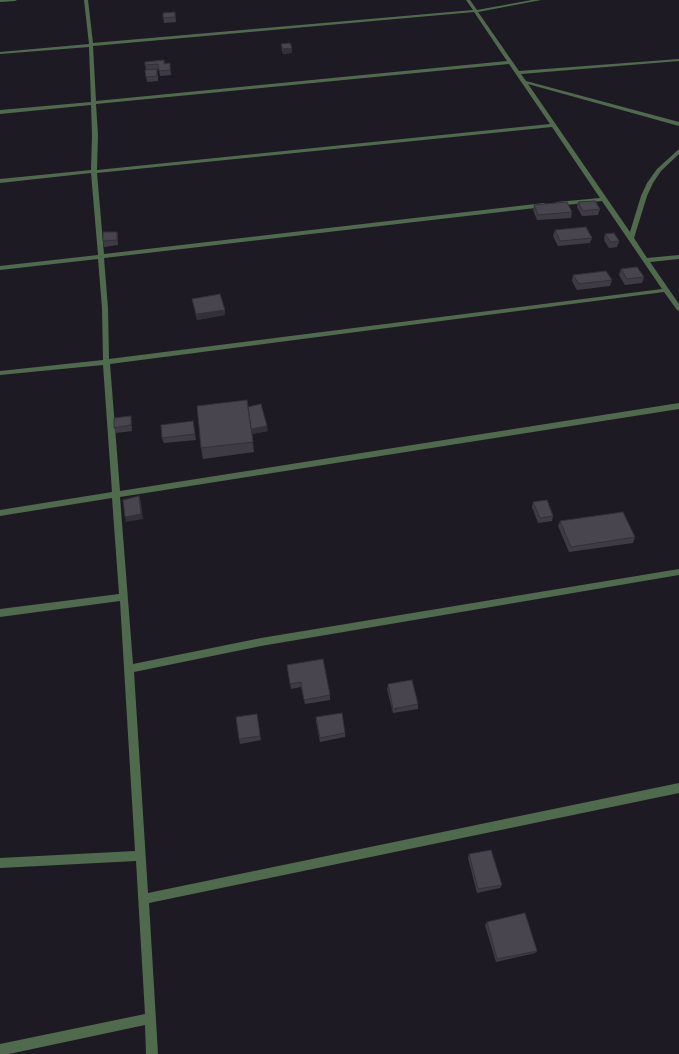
<!DOCTYPE html>
<html>
<head>
<meta charset="utf-8">
<style>
	body { margin:0 }
	canvas { display:block; background:#1e1a23 }
</style>
</head>
<body>
<canvas width="679" height="1054"></canvas>
<script>
const g = document.querySelector('canvas').getContext('2d');
g.lineJoin = 'round';
function toPath(rows) {
  const path = new Path2D();
  for (const r of rows) {
    path.moveTo(r[0], r[1]);
    for (let i = 2; i < r.length; i += 2) path.lineTo(r[i], r[i + 1]);
  }
  return path;
}
function fillPath(path, color) {
  g.fillStyle = color;
  g.fill(path, 'evenodd');
}
function stroke(path, color, width, dash) {
  g.strokeStyle = color;
  g.lineWidth = width;
  g.lineCap = dash ? 'butt' : 'round';
  g.setLineDash(dash || []);
  g.stroke(path);
}
const minor = toPath([
	[0,0,17,0,15,1,0,2,0,0],
	[84,0,88,0,93,43,473,10,466,0,470,0,477,10,532,0,541,0,478,12,519,71,679,59,679,61,521,74,526,81,679,122,679,126,528,84,630,232,641,196,647,183,657,169,679,149,679,154,661,171,653,183,647,196,634,238,647,258,679,255,679,259,650,262,679,304,679,311,677,310,664,292,110,364,120,491,679,403,679,409,120,497,133,664,261,638,679,569,679,575,261,646,134,672,148,893,679,783,679,793,149,903,158,1054,146,1054,145,1025,9,1054,0,1054,0,1044,145,1014,136,861,0,868,0,858,135,851,120,601,0,617,0,609,119,594,112,498,0,516,0,510,112,492,103,365,0,375,0,371,103,360,102,308,98,259,0,270,0,266,98,255,91,173,0,183,0,179,91,170,92,135,91,105,0,114,0,110,91,102,89,47,0,54,0,52,89,44,84,0],
	[474,12,507,61,96,101,93,46,474,12],
	[509,64,550,124,97,170,98,135,96,104,509,64],
	[552,127,600,198,557,202,554,204,557,206,602,201,662,289,109,359,108,308,104,258,544,207,547,205,544,203,104,254,97,173,552,127]
]);
const wall = toPath([
	[175,12,176,22,164,23,163,13],
	[281,44,292,48,292,53,283,54,282,50],
	[164,60,165,64,170,63,171,75,160,76,159,69,146,70,145,65],
	[145,70,158,75,158,81,147,82],
	[578,202,600,209,598,215,582,216,577,207],
	[534,205,572,212,571,218,537,220,533,210],
	[555,230,592,238,590,243,558,246,553,236],
	[117,232,118,237,118,245,104,247,103,241],
	[605,234,619,241,617,247,609,248,604,240],
	[621,269,644,277,642,283,625,285,619,275],
	[573,275,612,280,610,286,577,290,572,281],
	[192,299,225,310,225,315,197,320],
	[248,407,268,431,252,434,254,452,203,459,201,448],
	[193,421,196,440,164,443,162,438],
	[132,422,132,431,116,433,114,428],
	[533,502,553,516,552,521,538,523,532,507],
	[560,521,635,537,633,543,569,552,558,526],
	[287,665,330,695,330,700,305,704,301,687,291,689],
	[388,684,418,704,418,709,393,713,387,689],
	[257,714,261,740,240,744,239,739],
	[316,717,345,733,345,737,320,742,316,722],
	[469,854,502,885,500,888,477,893,468,858],
	[487,922,537,951,535,953,496,962,485,925]
]);
const shadedWall = toPath([
	[292,48,292,53,283,54,283,49],
	[117,232,118,237,118,245,117,240],
	[225,310,225,315,197,320,196,314],
	[131,416,132,422,132,431,131,425],
	[267,426,268,431,251,434,251,429],
	[139,496,141,502,143,519,126,522,125,517]
]);
const building = toPath([
	[175,12,175,17,163,18,163,13,175,12],
	[290,43,292,48,283,49,281,44,290,43],
	[164,60,164,64,170,63,170,70,159,71,158,64,145,65,145,62,164,60],
	[157,69,157,76,146,77,145,70,157,69],
	[595,201,600,209,583,211,578,202,595,201],
	[567,202,572,212,538,215,534,205,567,202],
	[586,227,592,238,560,241,555,230,586,227],
	[103,232,117,232,117,240,103,241,103,232],
	[614,233,619,241,611,242,605,234,614,233],
	[637,267,644,277,627,279,621,269,637,267],
	[606,271,612,280,579,284,573,275,606,271],
	[220,294,225,310,196,314,192,299,220,294],
	[247,400,253,442,201,448,197,406,247,400],
	[261,404,267,426,251,429,248,407,261,404],
	[131,416,131,425,114,428,114,418,131,416],
	[193,421,195,434,162,438,161,425,193,421],
	[139,496,141,514,125,517,123,500,139,496],
	[547,500,553,516,540,518,533,502,547,500],
	[623,512,635,537,571,547,560,521,623,512],
	[323,659,330,695,304,700,301,682,290,684,287,665,323,659],
	[412,680,418,704,393,709,388,684,412,680],
	[342,713,345,733,320,738,316,717,342,713],
	[257,714,260,736,239,739,236,717,257,714],
	[491,850,502,885,478,889,469,854,491,850],
	[525,913,537,951,497,959,487,922,525,913]
]);
fillPath(minor, '#506a4d');
fillPath(wall, '#3f3b44');
fillPath(shadedWall, '#333037');
fillPath(building, '#49454f');
stroke(building, '#333037', 1);
</script>
</body>
</html>
